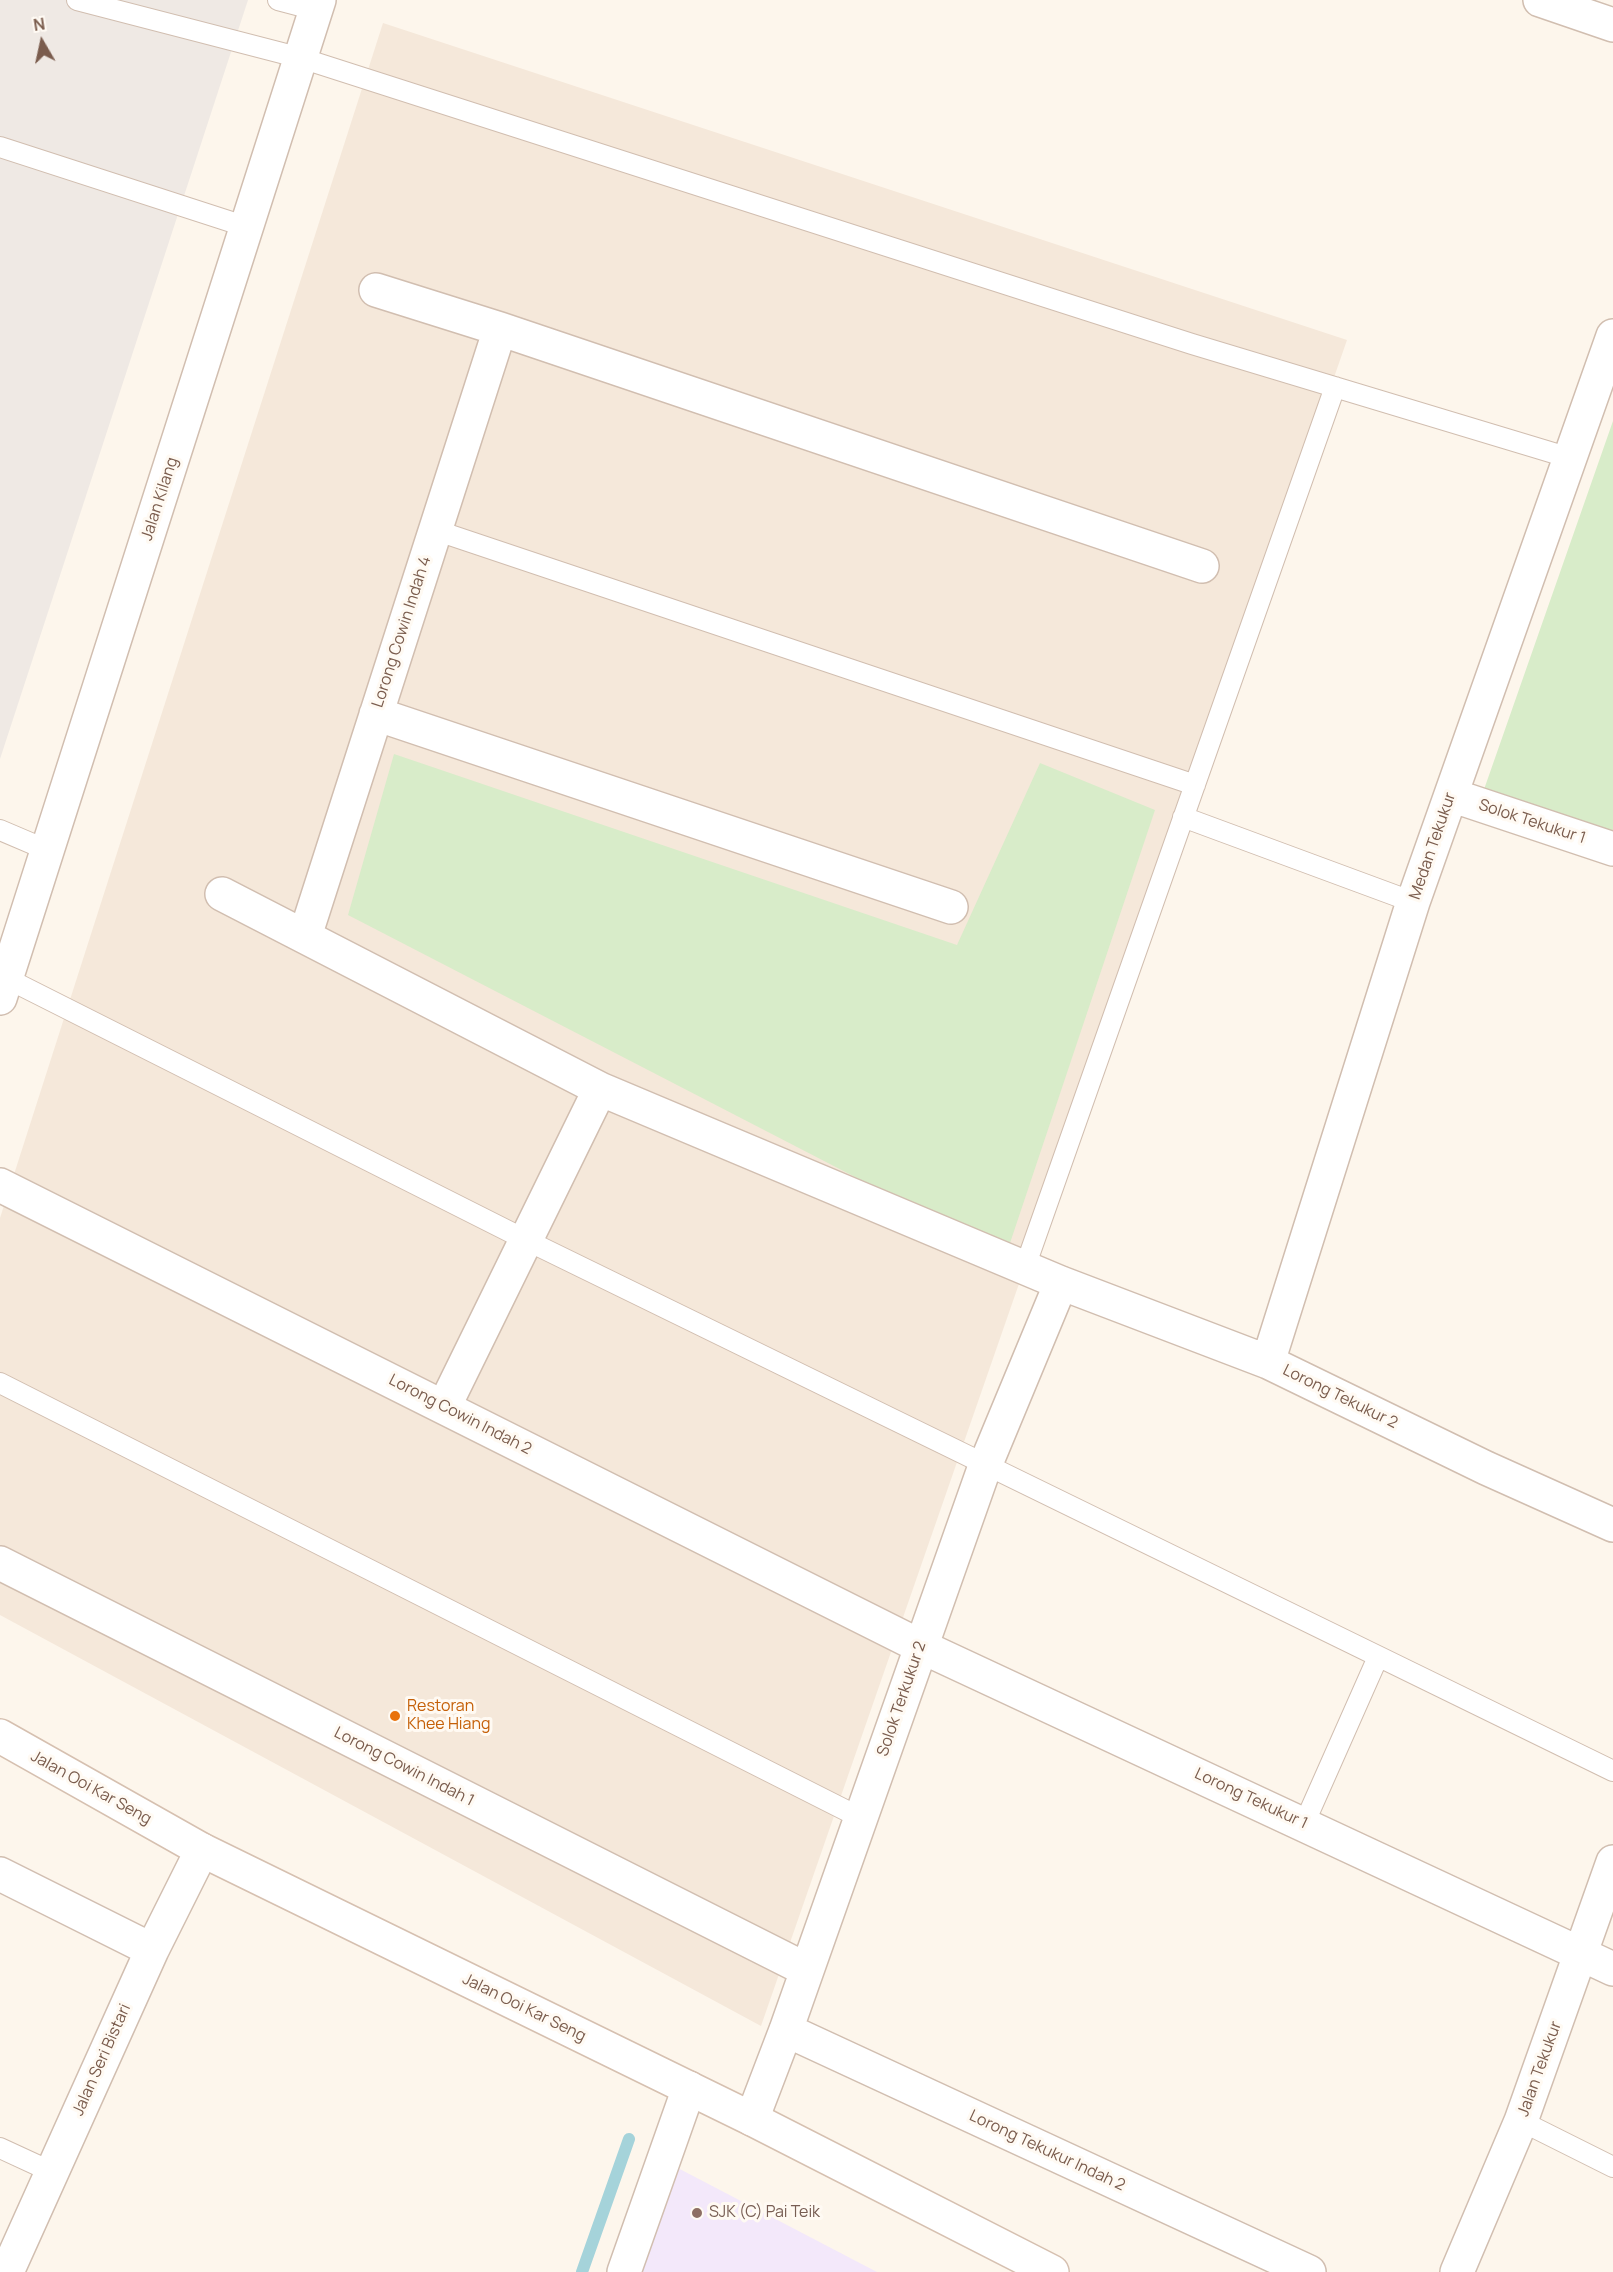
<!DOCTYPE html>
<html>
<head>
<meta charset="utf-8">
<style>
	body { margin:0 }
	#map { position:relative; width:1613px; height:2272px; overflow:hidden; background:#fdf6ec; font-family:Manrope,sans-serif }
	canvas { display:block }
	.north { position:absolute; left:12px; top:12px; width:60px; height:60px; -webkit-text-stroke:4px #fffaf3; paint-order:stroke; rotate:351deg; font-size:16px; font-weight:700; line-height:24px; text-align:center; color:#7a5c4d }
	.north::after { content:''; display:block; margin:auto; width:21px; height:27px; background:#7a5c4d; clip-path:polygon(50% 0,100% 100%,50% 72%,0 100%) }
</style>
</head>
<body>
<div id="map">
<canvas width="1613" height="2272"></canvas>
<div class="north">N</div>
</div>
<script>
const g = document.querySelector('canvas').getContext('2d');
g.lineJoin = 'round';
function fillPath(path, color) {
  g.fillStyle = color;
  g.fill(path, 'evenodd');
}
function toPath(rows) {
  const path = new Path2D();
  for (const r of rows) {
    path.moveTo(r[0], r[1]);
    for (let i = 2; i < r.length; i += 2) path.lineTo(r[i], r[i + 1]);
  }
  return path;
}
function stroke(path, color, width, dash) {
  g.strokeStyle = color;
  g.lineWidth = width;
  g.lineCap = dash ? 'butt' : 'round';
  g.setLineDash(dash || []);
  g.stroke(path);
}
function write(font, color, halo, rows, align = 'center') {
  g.font = font + ' Manrope,sans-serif';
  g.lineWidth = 6;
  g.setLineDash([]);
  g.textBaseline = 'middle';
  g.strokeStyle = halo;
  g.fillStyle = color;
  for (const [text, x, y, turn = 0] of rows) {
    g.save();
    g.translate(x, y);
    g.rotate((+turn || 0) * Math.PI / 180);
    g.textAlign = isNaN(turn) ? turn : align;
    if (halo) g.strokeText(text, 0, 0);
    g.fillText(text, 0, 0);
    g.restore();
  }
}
const residential = toPath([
	[383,23,1347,340,761,2026,0,1615,0,1218]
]);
const industrial = toPath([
	[0,0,248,0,0,759]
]);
const education = toPath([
	[651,2154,877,2272,608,2272]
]);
const green = toPath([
	[1613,421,1613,845,1481,798],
	[394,754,957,945,1040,763,1155,810,1006,1255,348,915]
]);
const stream = toPath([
	[582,2272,629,2139]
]);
const service = toPath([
	[77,0,301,58,1192,344,1570,458],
	[278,0,316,10],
	[0,147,247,227],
	[435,530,1195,785],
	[1183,817,1413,902],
	[0,830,47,850],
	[6,978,526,1240,1613,1771],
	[1025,1267,1335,387],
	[0,1383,861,1818],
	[1304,1824,1378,1657],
	[1521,2121,1613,2167],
	[0,2148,52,2172]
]);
const minor = toPath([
	[1540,0,1613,25],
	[376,290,500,329,1202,566],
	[376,714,951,907],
	[1451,795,1613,849],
	[222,894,600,1089,1061,1283,1268,1362,1486,1468,1613,1525],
	[305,936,500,329],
	[0,998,319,0],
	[0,1185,920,1646,1613,1969],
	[1268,1362,1413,902,1613,336],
	[444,1407,600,1089],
	[0,1563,807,1970],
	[0,1874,152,1950],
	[786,2030,1309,2272],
	[752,2119,786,2030,985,1466,1061,1283],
	[7,2272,152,1950,202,1850],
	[624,2272,689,2088],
	[1457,2272,1521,2121,1613,1862]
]);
const secondary = toPath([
	[0,1736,202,1850,752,2119,1052,2272]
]);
const markers = [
	[395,1716,6,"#e8710a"],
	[697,2213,6,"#8d6e63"]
];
const streetNames = [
	["Jalan Kilang",160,499,-72],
	["Lorong Cowin Indah 4",402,632,-72],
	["Solok Tekukur 1",1532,822,18],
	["Medan Tekukur",1433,846,-71],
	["Lorong Tekukur 2",1340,1397,26],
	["Lorong Cowin Indah 2",460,1415,27],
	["Solok Terkukur 2",902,1699,-71],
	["Lorong Cowin Indah 1",404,1767,27],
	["Jalan Ooi Kar Seng",91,1788,29],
	["Lorong Tekukur 1",1251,1799,25],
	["Jalan Ooi Kar Seng",524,2008,26],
	["Jalan Seri Bistari",102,2060,-66],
	["Jalan Tekukur",1540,2069,-70],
	["Lorong Tekukur Indah 2",1047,2151,25]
];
const foodNames = [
	["Restoran",407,1707],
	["Khee Hiang",407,1725]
];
const educationNames = [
	["SJK (C) Pai Teik",709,2213]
];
fillPath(residential, '#f5e8da');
fillPath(industrial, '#efe9e4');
fillPath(education, '#f3e8fa');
fillPath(green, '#d8ecc9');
stroke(stream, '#a5d3da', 12);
stroke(service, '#d1beb0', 22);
stroke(minor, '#d1beb0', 36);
stroke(secondary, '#d6c0b0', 36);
stroke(service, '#fff', 20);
stroke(minor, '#fff', 33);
stroke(secondary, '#fff', 33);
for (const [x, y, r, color] of markers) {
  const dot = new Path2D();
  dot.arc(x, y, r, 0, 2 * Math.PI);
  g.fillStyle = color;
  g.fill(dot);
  stroke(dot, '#fffaf3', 2);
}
write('16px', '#7a5c4d', '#fffaf3', streetNames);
write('16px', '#c56008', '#fffaf3', foodNames, 'left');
write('16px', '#785e54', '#fffaf3', educationNames, 'left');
</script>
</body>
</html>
